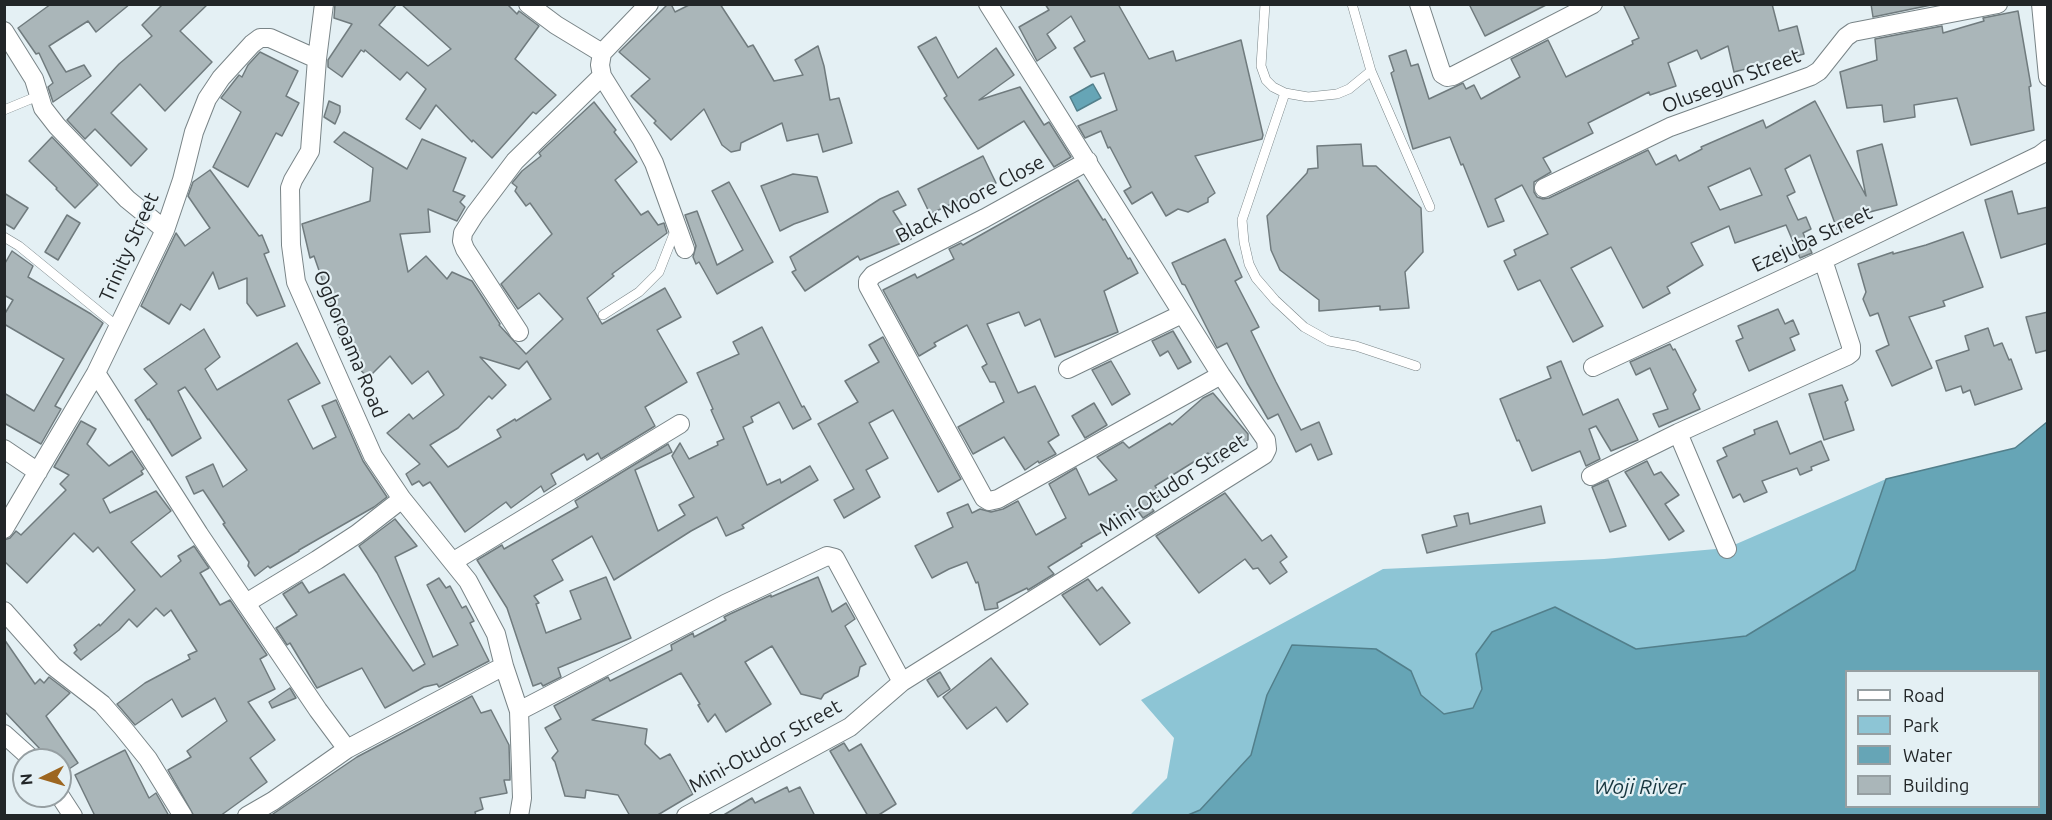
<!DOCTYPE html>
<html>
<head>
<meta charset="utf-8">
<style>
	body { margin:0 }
	#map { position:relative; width:2052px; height:820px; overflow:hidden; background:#e4f0f4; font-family:Ubuntu,sans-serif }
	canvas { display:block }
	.frame { position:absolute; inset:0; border:6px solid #222628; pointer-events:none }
	.legend { position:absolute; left:1845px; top:670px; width:195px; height:138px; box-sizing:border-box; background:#e4f0f4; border:2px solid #969fa2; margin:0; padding:8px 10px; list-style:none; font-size:18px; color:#222628 }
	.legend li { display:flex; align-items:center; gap:12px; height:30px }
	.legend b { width:30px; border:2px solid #969fa2 }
	.north { position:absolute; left:12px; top:748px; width:60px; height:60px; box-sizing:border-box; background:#e4f0f4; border:2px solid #969fa2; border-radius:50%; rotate:265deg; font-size:16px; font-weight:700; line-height:24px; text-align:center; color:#222628 }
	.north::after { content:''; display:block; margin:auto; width:21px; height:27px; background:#9d6620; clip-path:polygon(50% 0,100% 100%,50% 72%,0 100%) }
</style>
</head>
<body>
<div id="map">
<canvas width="2052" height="820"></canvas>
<div class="frame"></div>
<ul class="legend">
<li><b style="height:8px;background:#fff"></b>Road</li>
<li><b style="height:16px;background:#8dc5d5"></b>Park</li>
<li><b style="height:16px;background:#66a5b6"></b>Water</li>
<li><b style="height:16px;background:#aab6b9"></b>Building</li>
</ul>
<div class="north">N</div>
</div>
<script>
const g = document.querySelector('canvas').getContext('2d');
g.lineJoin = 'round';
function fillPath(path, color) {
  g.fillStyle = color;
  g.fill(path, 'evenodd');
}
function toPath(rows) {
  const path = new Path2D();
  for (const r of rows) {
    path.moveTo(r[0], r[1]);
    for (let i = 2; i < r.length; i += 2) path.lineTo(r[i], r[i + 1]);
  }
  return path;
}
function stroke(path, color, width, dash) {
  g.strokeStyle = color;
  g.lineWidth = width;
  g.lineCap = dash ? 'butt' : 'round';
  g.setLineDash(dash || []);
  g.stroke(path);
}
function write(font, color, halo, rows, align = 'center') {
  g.font = font + ' Ubuntu,sans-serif';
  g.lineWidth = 4.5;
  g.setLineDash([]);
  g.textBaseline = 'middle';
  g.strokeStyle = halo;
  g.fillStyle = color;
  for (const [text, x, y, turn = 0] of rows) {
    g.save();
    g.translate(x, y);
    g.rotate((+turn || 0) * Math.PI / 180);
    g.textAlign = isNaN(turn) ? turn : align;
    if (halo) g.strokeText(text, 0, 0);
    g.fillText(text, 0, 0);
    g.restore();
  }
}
const green = toPath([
	[1886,479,1855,570,1746,636,1636,649,1554,608,1476,654,1482,689,1473,708,1444,714,1421,695,1411,671,1267,695,1251,755,1200,810,1188,815,1129,816,1167,778,1174,738,1141,700,1383,569,1604,559,1727,548]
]);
const water = toPath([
	[1093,84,1101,98,1077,111,1070,97,1093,84],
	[2047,422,2047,815,1188,815,1200,810,1251,755,1267,695,1292,645,1376,649,1411,671,1421,695,1444,714,1473,708,1482,689,1476,654,1492,632,1555,607,1636,649,1746,636,1855,570,1886,479,2015,448,2047,422],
	[1846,672,2038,672,2038,806,1846,806,1846,672]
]);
const building = toPath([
	[51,4,130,4,96,32,88,21,49,46,66,72,84,65,91,76,53,102,48,87,53,83,39,53,36,54,18,28,51,4],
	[163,4,208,4,180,31,212,62,165,111,140,84,111,113,147,149,131,166,95,129,85,139,67,120,119,64,152,36,142,25,163,4],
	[335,4,397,4,379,25,428,66,451,49,401,4,507,4,517,14,519,11,539,26,515,59,556,95,536,114,533,112,492,158,473,140,472,142,436,105,420,129,406,119,426,89,407,72,400,80,365,50,364,52,361,50,342,77,328,67,328,60,352,24,334,18,335,4],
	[668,4,671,4,675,12,691,4,720,4,748,47,753,45,774,81,803,75,795,60,818,46,824,66,830,100,839,98,852,143,823,152,818,134,787,141,782,123,741,143,740,150,731,152,722,145,704,109,671,140,654,123,656,121,631,96,650,79,619,52,668,4],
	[1045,4,1118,4,1149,59,1173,51,1176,61,1241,40,1263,135,1262,139,1195,156,1215,193,1208,198,1208,202,1188,212,1178,209,1166,216,1152,192,1132,204,1124,191,1131,187,1110,147,1108,148,1101,131,1085,138,1078,126,1117,110,1104,73,1091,77,1074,48,1085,41,1071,16,1047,34,1056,48,1037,61,1019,27,1049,10,1045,4],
	[1469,4,1548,4,1485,36,1469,4],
	[1623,4,1772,4,1779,31,1797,26,1804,54,1734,72,1728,46,1701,59,1697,50,1668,63,1676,86,1650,95,1649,92,1588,123,1593,133,1543,158,1551,172,1534,182,1534,192,1537,197,1543,199,1549,198,1648,150,1656,165,1676,155,1679,161,1702,149,1701,147,1763,120,1766,128,1815,101,1866,196,1857,151,1882,144,1897,205,1862,214,1864,220,1837,229,1810,155,1785,169,1795,192,1787,196,1798,220,1806,217,1811,229,1803,233,1812,253,1800,258,1786,225,1735,243,1729,226,1691,243,1703,265,1667,287,1670,293,1643,308,1611,247,1571,268,1603,326,1573,342,1540,280,1518,290,1504,261,1516,255,1514,250,1548,234,1522,185,1495,199,1504,221,1488,227,1463,164,1461,165,1450,137,1413,149,1391,73,1394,71,1389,56,1406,50,1411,66,1418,64,1429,99,1463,83,1466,89,1474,85,1481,99,1520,77,1511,59,1548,40,1566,77,1633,44,1632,41,1639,38,1623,4],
	[1750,168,1762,195,1720,210,1708,187,1750,168],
	[1871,4,1936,4,1873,17,1871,4],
	[2018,11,2031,86,2029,87,2034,130,1971,145,1957,98,1914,105,1915,117,1884,122,1882,105,1847,108,1840,72,1877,60,1875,39,1942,26,1943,33,1984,21,1983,18,2018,11],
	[936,37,958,78,996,48,1014,75,979,100,1020,87,1044,125,1049,122,1071,157,1054,167,1024,121,978,149,944,98,947,96,918,47,936,37],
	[260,52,298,71,286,96,299,103,282,136,276,133,248,187,213,167,241,112,221,98,239,75,242,77,248,65,260,52],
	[329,101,340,106,340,112,335,124,324,117,329,101],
	[594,102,616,130,614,132,637,162,615,180,641,215,648,211,658,225,664,223,667,233,612,274,614,276,587,298,602,324,665,288,681,317,657,330,687,382,645,407,655,426,601,459,598,453,587,460,584,454,551,474,556,484,544,492,541,486,511,508,506,502,465,532,430,482,423,486,419,481,412,485,406,474,420,464,387,433,409,414,413,419,444,395,428,371,412,384,390,356,368,378,357,366,339,336,341,334,314,256,310,258,302,224,370,201,373,168,334,142,344,132,407,169,422,139,466,158,453,191,465,196,460,202,465,207,457,221,428,209,430,232,400,234,408,272,426,256,447,279,452,272,472,281,500,324,499,325,526,354,563,319,539,293,518,309,501,284,552,234,530,203,526,206,515,191,517,187,512,183,522,171,541,156,539,153,594,102],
	[480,357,519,369,527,361,551,399,516,421,515,419,497,430,501,437,448,467,430,445,458,428,489,396,492,399,506,385,480,357],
	[52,137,98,185,75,208,56,189,57,188,29,161,52,137],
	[1361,144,1363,166,1376,166,1421,208,1423,252,1405,272,1409,308,1380,310,1380,306,1319,311,1319,300,1280,270,1271,250,1267,216,1307,173,1308,169,1318,168,1317,146,1361,144],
	[983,156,996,183,930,214,918,189,983,156],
	[210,170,259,236,262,235,269,252,264,254,285,306,257,316,247,303,247,278,219,289,213,272,190,310,181,304,169,324,141,306,176,233,185,246,210,228,188,196,193,182,210,170],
	[793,174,817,177,828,212,794,224,780,231,761,186,793,174],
	[1078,180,1103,220,1105,219,1128,259,1130,258,1138,273,1104,291,1118,332,1055,357,1040,319,1025,326,1019,312,987,324,1018,393,1035,386,1059,435,1048,442,1056,454,1039,463,1038,461,1025,470,1004,437,973,454,958,427,1004,402,995,382,990,382,982,367,987,364,967,325,934,343,936,346,919,356,883,290,915,274,917,278,954,259,949,249,961,243,963,245,1078,180],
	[729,182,773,262,717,294,699,262,696,264,693,257,696,246,685,215,697,211,717,265,743,250,712,191,729,182],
	[898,191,906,205,893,211,911,239,860,260,858,256,805,291,792,272,796,270,790,257,880,199,898,191],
	[2012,191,2018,214,2048,207,2048,243,2001,258,1985,200,2012,191],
	[4,193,28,208,14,229,4,223,4,193],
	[67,215,80,223,58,260,45,252,67,215],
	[1963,232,1983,287,1943,301,1945,306,1909,317,1932,368,1892,386,1876,351,1889,345,1878,313,1870,316,1863,299,1866,292,1858,264,1893,252,1893,254,1926,245,1963,232],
	[1225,239,1242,277,1235,281,1259,327,1251,331,1276,382,1301,430,1319,422,1332,454,1318,460,1311,444,1296,452,1278,414,1268,419,1247,383,1227,343,1217,348,1185,285,1182,284,1172,263,1225,239],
	[12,251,33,266,28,277,91,314,103,323,55,406,61,409,41,444,4,423,4,393,34,411,64,359,4,324,4,315,13,300,4,295,4,265,12,251],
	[1778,309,1785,324,1793,320,1799,334,1790,338,1795,350,1749,371,1736,341,1743,338,1738,326,1778,309],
	[2048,312,2048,350,2036,353,2026,317,2048,312],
	[762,327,802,407,804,406,811,419,793,429,779,402,751,417,753,422,743,427,767,485,780,479,781,483,810,466,818,480,742,525,744,528,726,536,717,517,691,531,614,580,592,536,552,560,563,580,534,596,539,603,536,604,546,633,581,619,570,591,606,577,631,638,558,668,561,677,543,686,541,683,533,686,507,608,477,560,502,545,504,549,578,507,575,501,668,444,672,452,635,470,658,531,685,515,679,505,694,497,672,456,680,443,689,459,718,445,717,442,724,439,711,410,713,409,697,373,739,354,733,342,762,327],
	[1988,328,1994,346,2002,343,2009,360,2011,359,2022,389,1975,405,1970,390,1963,393,1961,386,1946,391,1936,361,1969,350,1965,336,1988,328],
	[204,329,220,357,205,369,217,390,297,343,320,383,288,400,313,449,336,437,322,406,336,400,363,461,387,497,374,507,299,550,299,551,270,568,268,566,255,576,248,566,249,562,223,524,225,523,203,490,194,494,186,477,213,464,223,487,247,470,185,387,178,391,201,438,172,456,149,419,148,420,135,400,157,384,144,369,204,329],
	[1173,331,1191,362,1178,369,1168,351,1160,356,1152,341,1173,331],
	[883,337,961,479,938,492,893,410,869,423,888,458,866,470,880,497,844,518,834,500,854,489,818,424,858,402,845,381,879,362,869,345,883,337],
	[1670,344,1673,350,1675,349,1696,390,1693,394,1700,409,1659,427,1653,414,1668,409,1650,368,1636,375,1630,362,1670,344],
	[1111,361,1130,394,1112,405,1092,370,1111,361],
	[1561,361,1583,415,1618,399,1638,440,1611,451,1596,426,1589,429,1600,459,1586,466,1580,451,1532,471,1519,440,1517,441,1500,399,1551,378,1547,367,1561,361],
	[1842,385,1848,400,1845,402,1854,430,1824,440,1809,394,1842,385],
	[1213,393,1248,434,1248,440,1218,465,1208,453,1155,486,1161,495,1148,504,1154,511,1143,518,1138,511,1081,544,1082,546,1048,567,1054,574,1028,590,1027,588,997,603,998,608,985,610,978,582,976,583,967,562,949,569,932,578,915,546,953,527,947,513,968,504,972,513,980,509,991,512,1003,509,1018,501,1036,535,1066,518,1049,484,1076,468,1089,495,1117,480,1097,457,1123,442,1129,448,1170,423,1172,425,1203,398,1213,393],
	[1094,403,1107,425,1085,438,1072,416,1094,403],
	[81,421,96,429,87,444,109,466,132,451,144,469,141,471,143,474,103,499,110,513,156,491,171,511,131,542,161,577,181,561,178,556,194,546,209,568,200,573,220,605,230,600,267,655,260,659,275,689,248,702,275,740,250,758,267,782,220,816,194,816,168,770,191,757,187,751,227,721,215,698,182,717,172,699,135,725,117,704,145,683,190,659,188,655,197,651,171,610,164,616,156,608,137,627,129,619,119,630,81,660,74,653,77,650,74,645,99,624,100,626,135,590,98,547,93,552,74,533,27,583,4,561,4,540,10,538,16,531,21,535,66,490,60,484,69,475,54,467,81,421],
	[1777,421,1790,454,1821,441,1829,460,1811,467,1812,470,1800,475,1797,468,1762,481,1767,492,1744,502,1740,494,1733,498,1717,461,1727,456,1723,448,1755,434,1754,430,1777,421],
	[1647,461,1654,475,1661,472,1679,495,1665,504,1684,531,1669,540,1625,472,1647,461],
	[1608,480,1626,526,1610,532,1592,487,1608,480],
	[1225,493,1262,541,1271,535,1287,557,1280,562,1287,572,1270,584,1258,568,1253,569,1245,559,1199,593,1156,536,1225,493],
	[1541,506,1545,523,1427,553,1422,535,1457,526,1454,516,1468,513,1470,524,1541,506],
	[395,519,417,546,395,557,433,657,458,645,427,585,439,578,446,588,450,586,462,608,466,606,474,621,470,623,489,661,439,687,437,684,424,687,385,708,362,668,317,688,290,643,287,645,276,628,297,615,283,594,302,582,309,593,344,574,413,671,425,664,377,573,359,546,395,519],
	[818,577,832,612,846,603,855,619,845,626,866,664,860,667,858,676,824,694,821,699,801,694,772,646,745,662,771,704,726,732,715,714,708,722,698,705,700,704,681,673,592,720,647,729,645,744,660,759,670,754,693,794,656,816,630,816,618,795,586,790,585,798,565,796,555,762,552,758,558,751,545,728,561,719,554,706,608,677,610,681,672,650,671,645,693,633,694,637,726,620,724,617,730,614,771,595,771,597,818,577],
	[1088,579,1097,591,1102,587,1130,623,1100,645,1062,595,1088,579],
	[4,639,35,684,40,679,44,683,49,677,70,693,46,716,78,763,60,775,60,760,46,760,39,750,40,749,4,711,4,639],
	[991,658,1028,704,1007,722,996,707,967,729,943,697,991,658],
	[940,672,950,689,938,697,927,680,940,672],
	[290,688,296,698,272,708,269,702,290,688],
	[472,696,481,713,491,710,509,745,510,776,510,780,504,780,507,793,480,798,483,809,475,812,476,816,270,816,357,757,472,696],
	[844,743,849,751,861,744,896,804,877,816,868,816,830,751,844,743],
	[125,750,149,798,156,793,169,816,95,816,75,775,125,750],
	[787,787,789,792,800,787,815,816,722,816,752,798,755,803,787,787]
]);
const service = toPath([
	[1265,4,1261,66,1266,80,1273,87,1285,93,1308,97,1337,94,1349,89,1371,71],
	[1352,4,1371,71,1430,207],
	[1285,93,1242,220,1244,242,1249,264,1256,278,1275,300,1304,327,1329,341,1356,346,1416,366],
	[4,110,38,96],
	[4,237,19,246,118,327],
	[603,315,639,292,659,272,675,231]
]);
const minor = toPath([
	[324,4,317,59,310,151,293,180,290,188,291,245,296,282,373,456,402,499,468,581,496,634,504,666,519,711,522,798,519,816],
	[528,4,556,25,602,53],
	[1419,4,1442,74,1447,77,1453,76,1593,4],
	[2041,4,2048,77],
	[4,31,34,79,43,108,57,126,127,199,165,230],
	[602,53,600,65,602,76,642,140,654,163,685,249],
	[602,53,649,4],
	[1088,161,985,218,873,275,868,281,868,286,984,498,989,501,998,499,1221,375],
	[1544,188,1670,127,1811,76,1819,71,1846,37,1853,32,1998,4],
	[519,332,465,249,462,241,463,233,475,214,515,161,602,76],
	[1593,367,1823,260,2040,155,2048,149],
	[1068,369,1182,314],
	[96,373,199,534,318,710,347,749],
	[1678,433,1727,549],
	[4,449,38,472],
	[1591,476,1678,433,1847,356,1851,353,1851,346,1823,260],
	[4,529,96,373,165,230,182,180,194,132,207,99,221,78,252,44,260,38,270,38,317,59],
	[454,561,680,424],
	[246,603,317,560,357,534,402,499],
	[4,611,53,666,102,704,123,728,148,759,183,816],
	[519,711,725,604,827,556,835,558,902,682],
	[4,734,33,760],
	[60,796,73,816],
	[247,816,273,801,347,749,504,666],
	[686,816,850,727,902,682,1264,455,1267,449,1266,440,1221,375,988,4]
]);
const streetNames = [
	["Olusegun Street",1731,81,-21],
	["Black Moore Close",970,199,-28],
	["Ezejuba Street",1812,239,-25],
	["Trinity Street",129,247,-66],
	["Ogboroama Road",350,344,67],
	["Mini-Otudor Street",1173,485,-33],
	["Mini-Otudor Street",765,746,-29]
];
const waterNames = [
	["Woji River",1640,787]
];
fillPath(green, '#8dc5d5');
fillPath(water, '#66a5b6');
stroke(water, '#527f8b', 1.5);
fillPath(building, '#aab6b9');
stroke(building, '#707b7e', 1.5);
stroke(service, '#798487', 10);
stroke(minor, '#798487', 20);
stroke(service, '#fff', 9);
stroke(minor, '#fff', 18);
write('20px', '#222628', '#e4f0f4', streetNames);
write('italic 21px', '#17363f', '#e4f0f4', waterNames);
</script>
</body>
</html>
